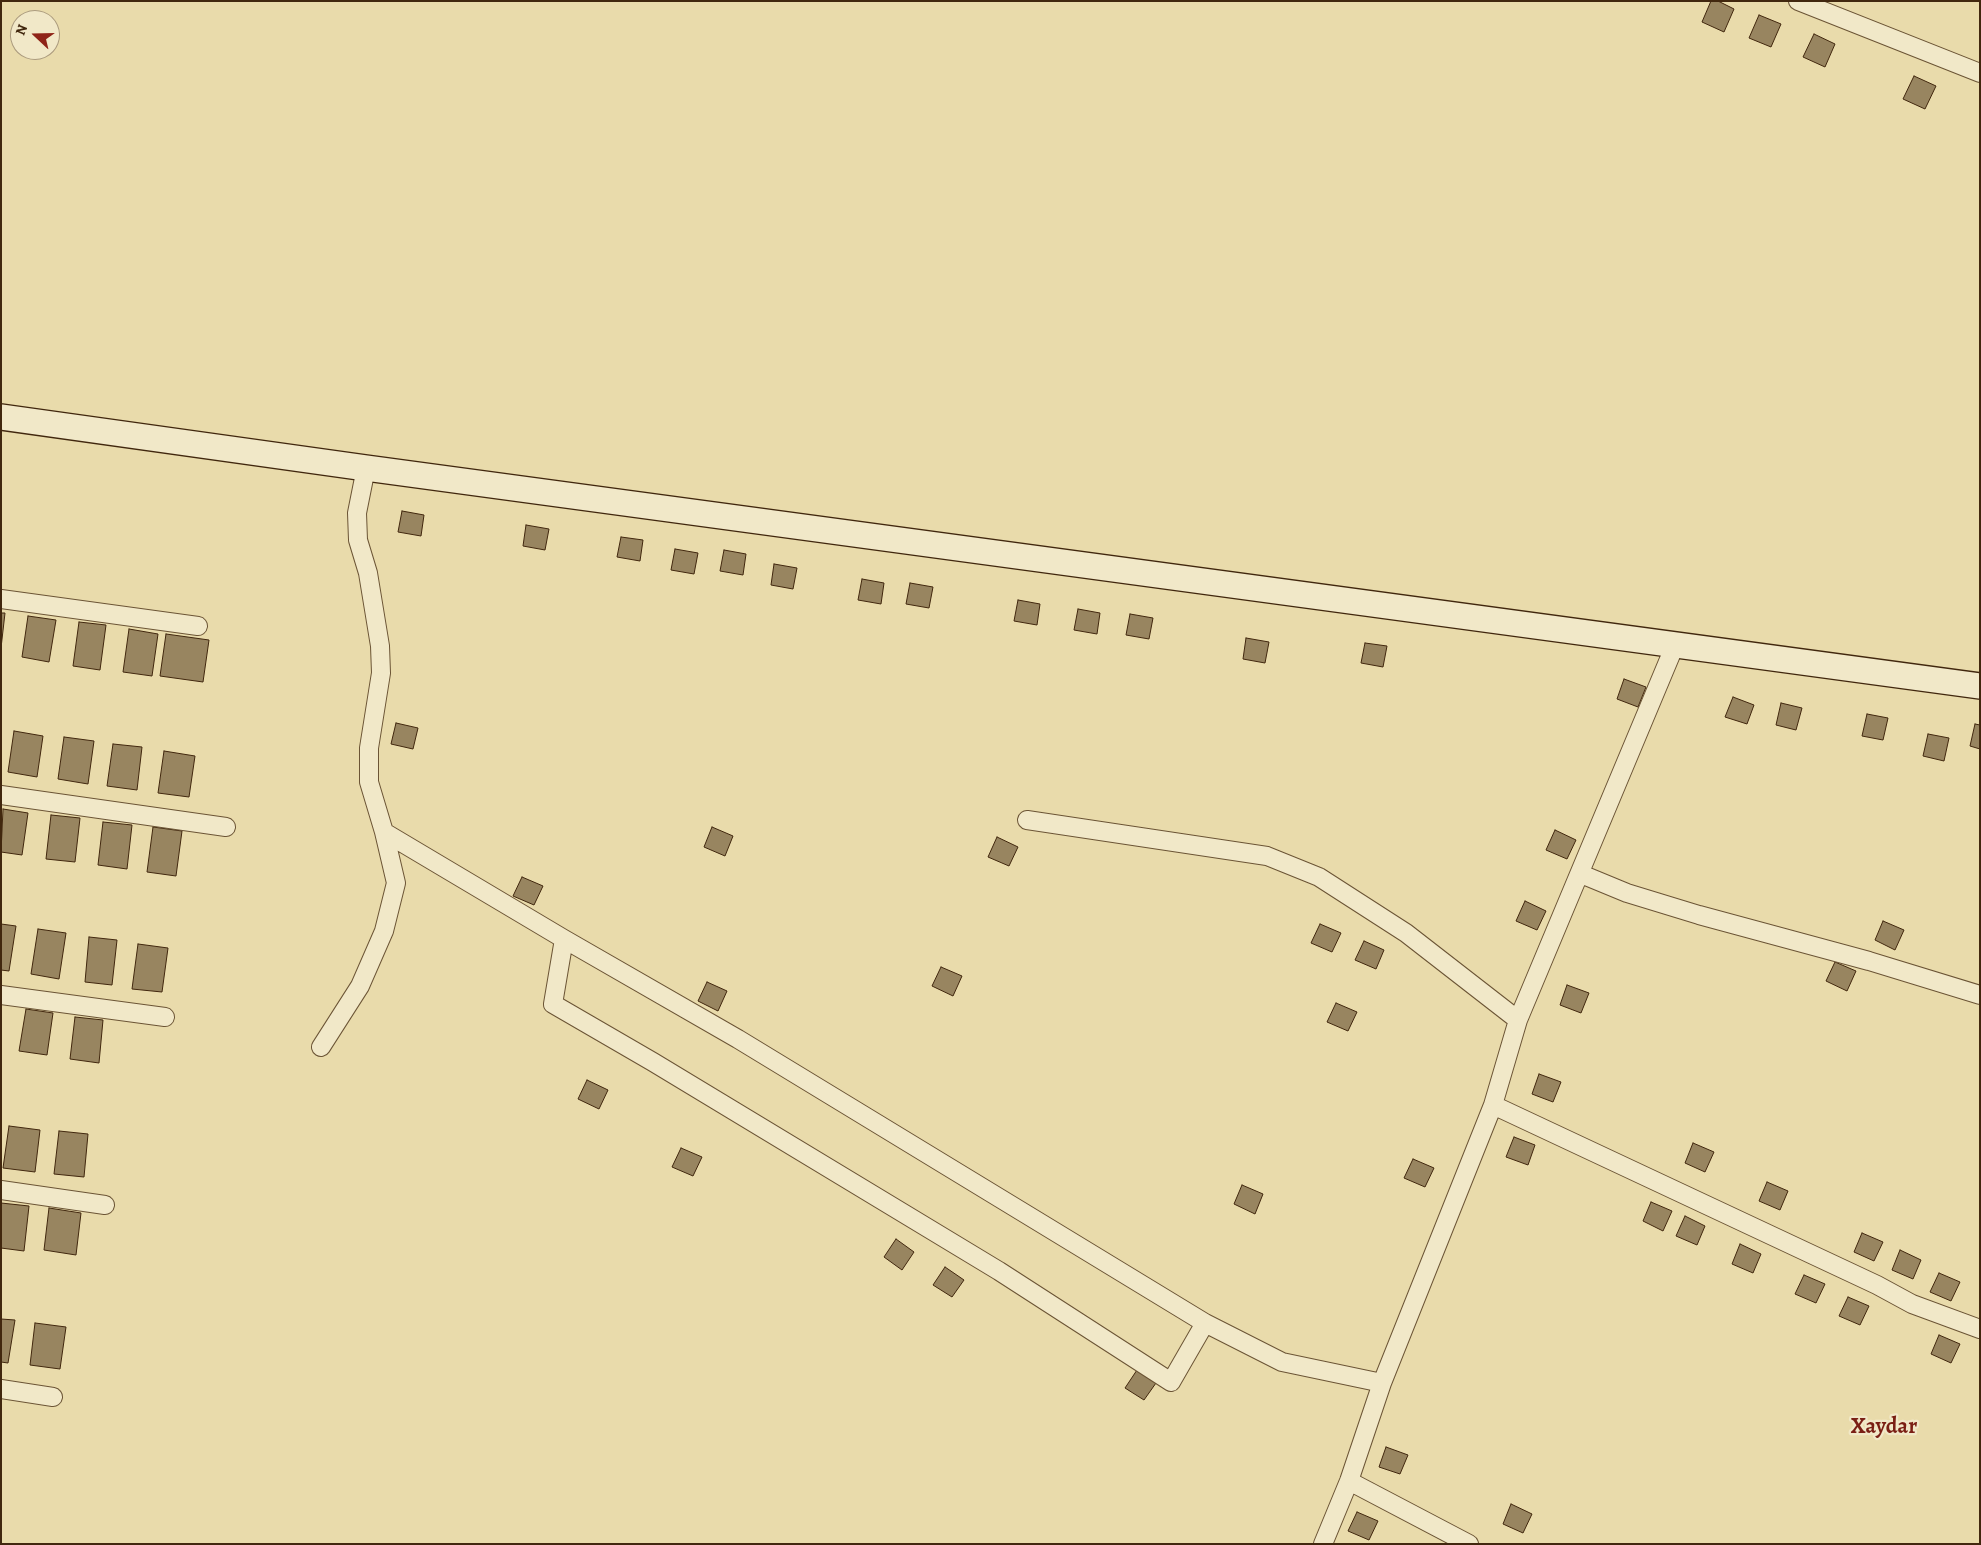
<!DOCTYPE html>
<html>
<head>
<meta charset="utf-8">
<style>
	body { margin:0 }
	#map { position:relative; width:1981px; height:1545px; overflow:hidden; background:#e9dbab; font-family:Alegreya,serif }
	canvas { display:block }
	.frame { position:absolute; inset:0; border:2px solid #41270e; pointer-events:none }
	.north { position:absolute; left:10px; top:10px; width:50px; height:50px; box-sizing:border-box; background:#f1e8c8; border:1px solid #ab9b7e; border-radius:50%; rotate:291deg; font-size:14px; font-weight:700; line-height:20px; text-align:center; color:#41270e }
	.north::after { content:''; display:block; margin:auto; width:18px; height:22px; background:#8f2418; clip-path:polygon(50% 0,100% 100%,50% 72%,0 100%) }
</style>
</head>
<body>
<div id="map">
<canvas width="1981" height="1545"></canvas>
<div class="frame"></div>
<div class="north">N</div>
</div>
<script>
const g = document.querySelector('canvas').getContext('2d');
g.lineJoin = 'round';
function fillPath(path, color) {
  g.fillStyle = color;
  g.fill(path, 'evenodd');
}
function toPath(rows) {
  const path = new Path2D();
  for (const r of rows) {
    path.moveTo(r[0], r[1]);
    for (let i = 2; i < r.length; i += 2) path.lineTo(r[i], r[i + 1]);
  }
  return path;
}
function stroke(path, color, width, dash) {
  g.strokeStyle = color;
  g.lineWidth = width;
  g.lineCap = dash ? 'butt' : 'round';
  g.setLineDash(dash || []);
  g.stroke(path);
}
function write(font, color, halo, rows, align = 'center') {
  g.font = font + ' Alegreya,serif';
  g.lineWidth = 4.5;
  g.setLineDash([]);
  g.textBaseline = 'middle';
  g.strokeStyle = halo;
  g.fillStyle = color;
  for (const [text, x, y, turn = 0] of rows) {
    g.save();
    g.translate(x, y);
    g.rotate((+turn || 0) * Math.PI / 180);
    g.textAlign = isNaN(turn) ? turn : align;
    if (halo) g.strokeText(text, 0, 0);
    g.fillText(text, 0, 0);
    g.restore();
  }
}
const building = toPath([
	[1711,1,1718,1,1734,9,1724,32,1702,22,1711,1],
	[1759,15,1781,24,1771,47,1749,38,1759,15],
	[1814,34,1835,44,1825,67,1803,57,1814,34],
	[1914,76,1936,86,1925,109,1903,99,1914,76],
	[402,511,424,515,421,536,398,532,402,511],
	[526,525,549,529,545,550,523,546,526,525],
	[621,537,643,540,640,561,617,557,621,537],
	[675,549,698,553,694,574,671,570,675,549],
	[724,550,746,554,743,575,720,571,724,550],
	[774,564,797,568,793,589,771,585,774,564],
	[862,579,884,583,881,604,858,600,862,579],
	[910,583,933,587,929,608,906,604,910,583],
	[1018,600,1040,604,1037,625,1014,621,1018,600],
	[1078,609,1100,613,1097,634,1074,630,1078,609],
	[1,613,5,613,1,648,1,613],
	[1130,614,1153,618,1149,639,1126,635,1130,614],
	[28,616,56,620,49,662,22,657,28,616],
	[79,622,106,625,100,670,73,666,79,622],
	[129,629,158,634,152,676,123,672,129,629],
	[166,634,209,640,203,682,160,676,166,634],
	[1246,638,1269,642,1265,663,1243,659,1246,638],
	[1365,643,1387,646,1383,667,1361,663,1365,643],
	[1624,679,1646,687,1638,707,1617,699,1624,679],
	[1733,697,1754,705,1747,724,1725,717,1733,697],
	[1781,703,1802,708,1796,730,1776,725,1781,703],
	[1867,714,1888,718,1883,740,1862,736,1867,714],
	[396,723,418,728,413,749,391,744,396,723],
	[1975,724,1980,725,1980,749,1970,746,1975,724],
	[14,731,43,736,37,777,8,772,14,731],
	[1928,734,1949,738,1944,761,1923,756,1928,734],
	[64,737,94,741,88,784,58,779,64,737],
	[113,744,142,747,137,790,107,786,113,744],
	[164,751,195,756,189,797,158,793,164,751],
	[3,809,28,813,22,855,1,852,3,809],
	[51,815,80,818,75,862,46,859,51,815],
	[103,822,132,825,127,869,98,865,103,822],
	[153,827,182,831,176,876,147,872,153,827],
	[712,827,733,836,725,856,704,847,712,827],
	[1555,830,1576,840,1567,859,1546,850,1555,830],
	[997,837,1018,847,1009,866,988,857,997,837],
	[522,877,543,886,534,905,513,896,522,877],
	[1525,901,1546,911,1537,930,1516,921,1525,901],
	[1883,921,1904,930,1895,950,1875,940,1883,921],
	[1,924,16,926,9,971,1,970,1,924],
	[1320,924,1341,933,1332,952,1311,943,1320,924],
	[38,929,66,933,59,979,31,974,38,929],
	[89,937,117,940,112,985,85,982,89,937],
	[1364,941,1384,950,1376,969,1355,960,1364,941],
	[138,944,168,948,162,992,132,989,138,944],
	[1835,962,1856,971,1847,991,1826,981,1835,962],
	[941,967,962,976,953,996,932,986,941,967],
	[707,982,727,991,718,1011,698,1001,707,982],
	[1567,985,1589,993,1581,1013,1560,1005,1567,985],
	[1336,1003,1357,1012,1348,1031,1327,1022,1336,1003],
	[26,1009,53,1013,47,1055,19,1051,26,1009],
	[75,1017,103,1020,99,1063,70,1059,75,1017],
	[1539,1074,1561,1082,1553,1102,1532,1094,1539,1074],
	[587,1080,608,1090,599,1109,578,1099,587,1080],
	[9,1126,40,1130,35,1172,3,1168,9,1126],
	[59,1131,88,1134,84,1177,54,1174,59,1131],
	[1514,1137,1535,1145,1528,1165,1506,1157,1514,1137],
	[1693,1143,1714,1152,1705,1172,1685,1163,1693,1143],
	[681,1148,702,1157,693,1176,672,1167,681,1148],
	[1413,1159,1434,1168,1425,1187,1404,1178,1413,1159],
	[1767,1182,1788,1191,1780,1210,1759,1201,1767,1182],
	[1242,1185,1263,1194,1255,1214,1234,1204,1242,1185],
	[1651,1202,1672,1211,1663,1231,1643,1221,1651,1202],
	[1,1203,29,1206,24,1251,1,1248,1,1203],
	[49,1208,81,1213,76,1255,44,1250,49,1208],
	[1685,1216,1705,1226,1697,1245,1676,1236,1685,1216],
	[1862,1233,1883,1242,1874,1261,1854,1252,1862,1233],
	[896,1239,914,1252,902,1270,884,1257,896,1239],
	[1740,1244,1761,1254,1753,1273,1732,1264,1740,1244],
	[1900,1250,1921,1260,1913,1279,1892,1270,1900,1250],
	[945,1267,964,1280,952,1297,933,1285,945,1267],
	[1939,1273,1960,1282,1951,1301,1930,1292,1939,1273],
	[1804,1275,1825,1284,1816,1303,1795,1294,1804,1275],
	[1848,1297,1869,1306,1860,1325,1839,1316,1848,1297],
	[1,1319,15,1320,8,1363,1,1362,1,1319],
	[35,1323,66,1327,60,1369,30,1365,35,1323],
	[1939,1335,1960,1344,1951,1363,1931,1354,1939,1335],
	[1137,1370,1156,1383,1144,1400,1125,1388,1137,1370],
	[1386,1447,1408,1455,1400,1474,1379,1467,1386,1447],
	[1511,1504,1532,1514,1523,1533,1503,1524,1511,1504],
	[1357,1512,1378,1521,1369,1540,1348,1531,1357,1512]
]);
const street = toPath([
	[1798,1,1980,73],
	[1,599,198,626],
	[1,795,226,827],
	[1027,820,1267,856,1319,877,1406,933,1518,1020],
	[384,832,564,939,738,1039,1205,1323],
	[1581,874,1627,893,1699,915,1869,961,1980,995],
	[564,939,553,1004,653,1062,999,1271,1171,1382,1205,1323,1282,1362,1382,1383],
	[1,995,165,1017],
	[321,1047,360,986,384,931,396,883,384,832,369,782,369,748,381,673,380,646,368,573,358,540,357,513,366,468],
	[1493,1105,1877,1285,1912,1304,1980,1329],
	[1,1190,105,1205],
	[1,1389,53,1397],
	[1349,1481,1469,1544],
	[1323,1544,1349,1481,1382,1383,1493,1105,1518,1020,1675,645]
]);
const secondary = toPath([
	[1,417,366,468,1980,686]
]);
const quarterNames = [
	["Xaydar",1884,1428]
];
fillPath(building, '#988560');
stroke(building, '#41270e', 1);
stroke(street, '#6b5435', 20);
stroke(secondary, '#41270e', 28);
stroke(street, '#f1e8c8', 18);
stroke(secondary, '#f1e8c8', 25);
write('bold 22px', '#7a1f14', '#f1e8c8', quarterNames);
</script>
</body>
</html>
